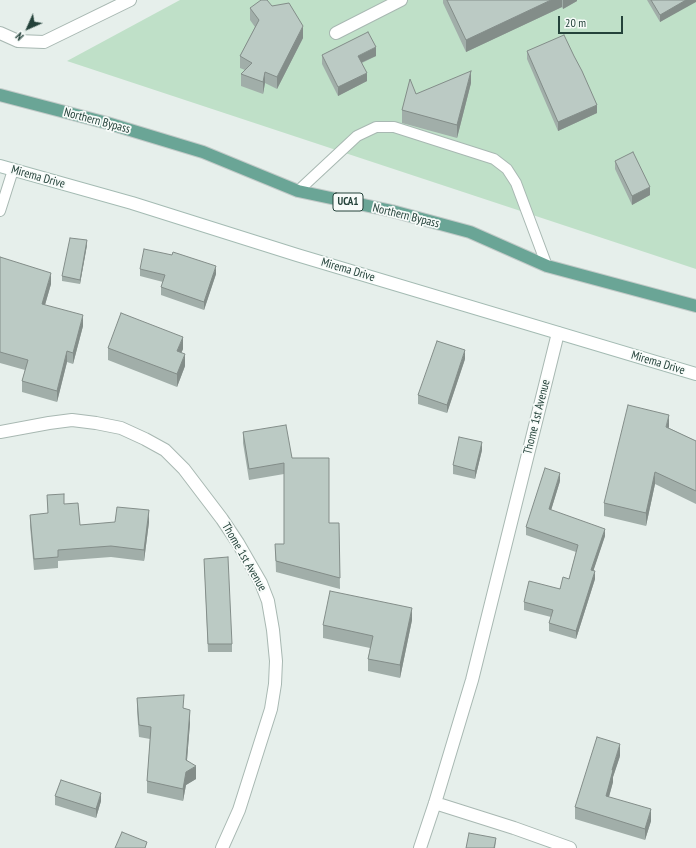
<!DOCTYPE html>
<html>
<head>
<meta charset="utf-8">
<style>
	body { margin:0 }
	#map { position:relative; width:696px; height:848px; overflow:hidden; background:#e6efeb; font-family:"PT Sans Narrow",sans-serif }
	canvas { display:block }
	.north { position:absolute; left:8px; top:8px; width:40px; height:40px; -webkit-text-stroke:3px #f7fbf9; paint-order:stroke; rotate:225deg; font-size:11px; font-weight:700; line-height:16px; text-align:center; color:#24423a }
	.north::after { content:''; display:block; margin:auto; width:14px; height:18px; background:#24423a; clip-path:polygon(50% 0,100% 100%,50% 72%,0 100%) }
	.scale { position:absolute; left:558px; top:16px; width:65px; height:18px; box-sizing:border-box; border:2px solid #24423a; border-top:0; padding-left:5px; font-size:12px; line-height:14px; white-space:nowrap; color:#24423a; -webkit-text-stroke:3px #f7fbf9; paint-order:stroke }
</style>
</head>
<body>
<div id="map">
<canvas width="696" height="848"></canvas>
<div class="north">N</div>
<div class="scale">20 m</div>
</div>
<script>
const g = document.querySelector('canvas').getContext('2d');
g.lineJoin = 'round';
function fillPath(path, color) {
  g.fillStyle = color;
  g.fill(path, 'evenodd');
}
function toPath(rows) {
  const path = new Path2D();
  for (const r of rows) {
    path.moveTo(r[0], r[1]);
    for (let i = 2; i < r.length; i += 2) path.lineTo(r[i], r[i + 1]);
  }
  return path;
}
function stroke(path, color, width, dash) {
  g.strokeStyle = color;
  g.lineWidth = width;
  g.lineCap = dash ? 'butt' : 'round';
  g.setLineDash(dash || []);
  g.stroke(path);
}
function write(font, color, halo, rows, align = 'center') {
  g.font = font + ' "PT Sans Narrow",sans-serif';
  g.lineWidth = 3.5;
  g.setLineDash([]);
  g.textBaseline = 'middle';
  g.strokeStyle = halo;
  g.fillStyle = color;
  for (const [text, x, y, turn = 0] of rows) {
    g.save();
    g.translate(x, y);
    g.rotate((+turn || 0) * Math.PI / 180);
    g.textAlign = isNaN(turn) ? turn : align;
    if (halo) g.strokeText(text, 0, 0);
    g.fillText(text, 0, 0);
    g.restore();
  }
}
const green = toPath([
	[180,0,696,0,696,269,67,61]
]);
const lane = toPath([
	[298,191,357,136,376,127,394,127,494,159,507,169,516,183,547,266],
	[0,211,13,170]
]);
const street = toPath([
	[0,33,18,41,44,42,130,0],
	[336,33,401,0],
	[0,432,49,423,72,420,96,423,121,428,145,439,165,450,184,469,222,519,238,543,261,583,268,601,273,630,276,661,275,684,271,709,239,810,222,848],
	[435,803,514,828,570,848],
	[420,848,435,803,472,680,558,333]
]);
const secondary = toPath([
	[0,166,132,203,297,255,696,374]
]);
const primary = toPath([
	[0,95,107,123,203,152,298,191,392,211,470,232,547,266,696,306]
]);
const wall = toPath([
	[443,0,577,0,577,1,563,9,562,7,466,52,443,3],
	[647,0,696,0,660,22],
	[272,6,303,38,277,89,265,83,263,94,241,86,241,74,245,70,240,68,240,56,255,27,250,20,250,8],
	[527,51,597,113,558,131,527,59],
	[322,55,376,56,362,63,367,81,338,96,322,64],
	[471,83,457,138,402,123,402,110,416,94],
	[615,161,650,195,632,205,615,169],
	[87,245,80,284,62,281,62,276],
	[0,257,51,284,45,305,83,326,73,364,67,362,57,402,22,392,22,381,25,370,0,363],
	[140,269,216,274,204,310,161,295,161,287,163,282,140,276],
	[108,348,183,349,181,353,185,366,177,387,108,360],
	[465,359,447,413,418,404,418,395],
	[669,428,696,441,696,504,655,484,646,526,604,516,604,503],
	[243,432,292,458,329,523,339,523,340,589,276,572,275,544,284,544,284,474,249,480,243,443],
	[482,450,475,479,453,474,453,465],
	[560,481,551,510,605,536,593,571,595,579,576,639,549,631,549,623,551,617,524,610,524,602,560,589,569,579,576,552,526,535,526,527],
	[47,495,64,504,80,525,149,522,144,561,111,557,58,561,58,568,34,570,30,526,30,515,48,514],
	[204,559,232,644,232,652,208,652],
	[412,620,400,678,368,671,368,659,370,648,323,638,323,625],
	[137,698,184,708,190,723,187,760,196,779,186,785,183,801,147,793,147,781,150,739,139,737,137,711],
	[620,756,613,777,613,782,609,797,651,821,645,840,575,819,575,807],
	[55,796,101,801,96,818,55,805]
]);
const shadedWall = toPath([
	[551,0,562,0,562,7,466,52,466,40],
	[563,0,577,0,577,1,563,9],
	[686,0,696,0,696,2,660,22,660,15],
	[303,26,303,38,277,89,277,77],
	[376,47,376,56,358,64,358,56],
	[471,71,471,83,457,138,457,125],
	[265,72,265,83,263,94,263,82],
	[367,73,367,81,338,96,338,87],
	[597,105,597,113,558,131,558,122],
	[650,187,650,195,632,205,632,196],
	[87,240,87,245,80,284,80,280],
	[216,266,216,274,204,310,204,302],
	[51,273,51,284,42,315,42,304],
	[83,315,83,326,73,364,73,353],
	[183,337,183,349,177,363,177,351],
	[465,350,465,359,447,413,447,405],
	[67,351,67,362,57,402,57,391],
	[185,354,185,366,177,387,177,374],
	[669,415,669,427,666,439,666,427],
	[482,442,482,450,475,479,475,471],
	[655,472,655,484,646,526,646,513],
	[560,473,560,481,549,517,549,509],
	[149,510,149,522,144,561,144,550],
	[605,529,605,536,591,578,591,570],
	[595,571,595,579,576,639,576,631],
	[412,608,412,620,400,678,400,665],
	[190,710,190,723,186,772,186,760],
	[620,744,620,756,613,777,613,782,606,807,606,796,612,770],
	[196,766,196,779,186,785,183,801,183,789,186,772],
	[101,793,101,801,96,818,96,809],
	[651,809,651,821,645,840,645,829],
	[496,838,495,848,494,848]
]);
const building = toPath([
	[261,0,267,0,272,6,289,3,303,26,277,77,265,72,263,82,241,74,252,63,240,56,259,20,250,8,261,0],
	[447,0,551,0,466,40,447,0],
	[651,0,686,0,660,15,651,0],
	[368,32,376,47,358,56,367,73,338,87,322,55,368,32],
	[564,35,574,56,582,71,597,105,558,122,527,51,564,35],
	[471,71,457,125,402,110,410,79,416,94,471,71],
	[633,152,650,187,632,196,615,161,633,152],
	[70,238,87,240,80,280,62,276,70,238],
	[144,249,172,255,173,252,216,266,204,302,161,287,165,275,140,269,144,249],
	[0,257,51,273,42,304,83,315,73,353,67,351,57,391,22,381,28,360,0,352,0,257],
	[121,313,183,337,177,351,185,354,177,374,108,348,121,313],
	[437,341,465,350,447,405,418,395,437,341],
	[628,405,669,415,666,427,696,441,696,491,655,472,646,513,604,503,628,405],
	[286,425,292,458,329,458,329,523,339,523,340,578,276,561,275,544,284,544,284,463,249,469,243,432,286,425],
	[459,437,482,442,475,471,453,465,459,437],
	[545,468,560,473,549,509,605,529,591,570,595,571,576,631,549,623,553,610,524,602,529,581,560,589,563,577,569,579,578,545,526,527,545,468],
	[64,494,64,504,78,503,80,525,115,522,117,507,149,510,144,550,111,546,58,550,58,557,34,559,30,515,48,513,47,495,64,494],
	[228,557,232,644,208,644,204,559,228,557],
	[330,591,412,608,400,665,368,659,373,636,323,625,330,591],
	[184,695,183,708,190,710,186,760,196,766,186,772,183,789,147,781,151,727,139,725,137,698,184,695],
	[597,737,620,744,612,770,613,770,606,796,651,809,645,829,575,807,597,737],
	[61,780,101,793,96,809,55,796,61,780],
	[122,832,147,842,145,848,115,848,122,832],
	[469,833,496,838,494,848,466,848,469,833]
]);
const shields = [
	[348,202,30]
];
const shieldNames = [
	["UCA1",348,202]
];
const streetNames = [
	["Northern Bypass",97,121,15],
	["Mirema Drive",38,177,16],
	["Northern Bypass",406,216,14],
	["Mirema Drive",348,270,17],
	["Mirema Drive",658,363,17],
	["Thome 1st Avenue",537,417,-76],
	["Thome 1st Avenue",244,557,60]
];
fillPath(green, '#bfe0c8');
stroke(lane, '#a8b8b2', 12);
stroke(street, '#a8b8b2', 14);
stroke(secondary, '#a4bbb3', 14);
stroke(primary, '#c2cac8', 14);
stroke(lane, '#fff', 10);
stroke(street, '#fff', 12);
stroke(secondary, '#fff', 12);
stroke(primary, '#6aa596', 12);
fillPath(wall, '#a1aea9');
fillPath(shadedWall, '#838d89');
fillPath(building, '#bbcac4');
stroke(building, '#838d89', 1);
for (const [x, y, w] of shields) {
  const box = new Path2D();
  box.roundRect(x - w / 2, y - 9, w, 18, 3);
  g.fillStyle = '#f7fbf9';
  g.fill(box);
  stroke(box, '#24423a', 1);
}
write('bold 11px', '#24423a', null, shieldNames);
write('12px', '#24423a', '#f7fbf9', streetNames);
</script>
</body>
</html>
